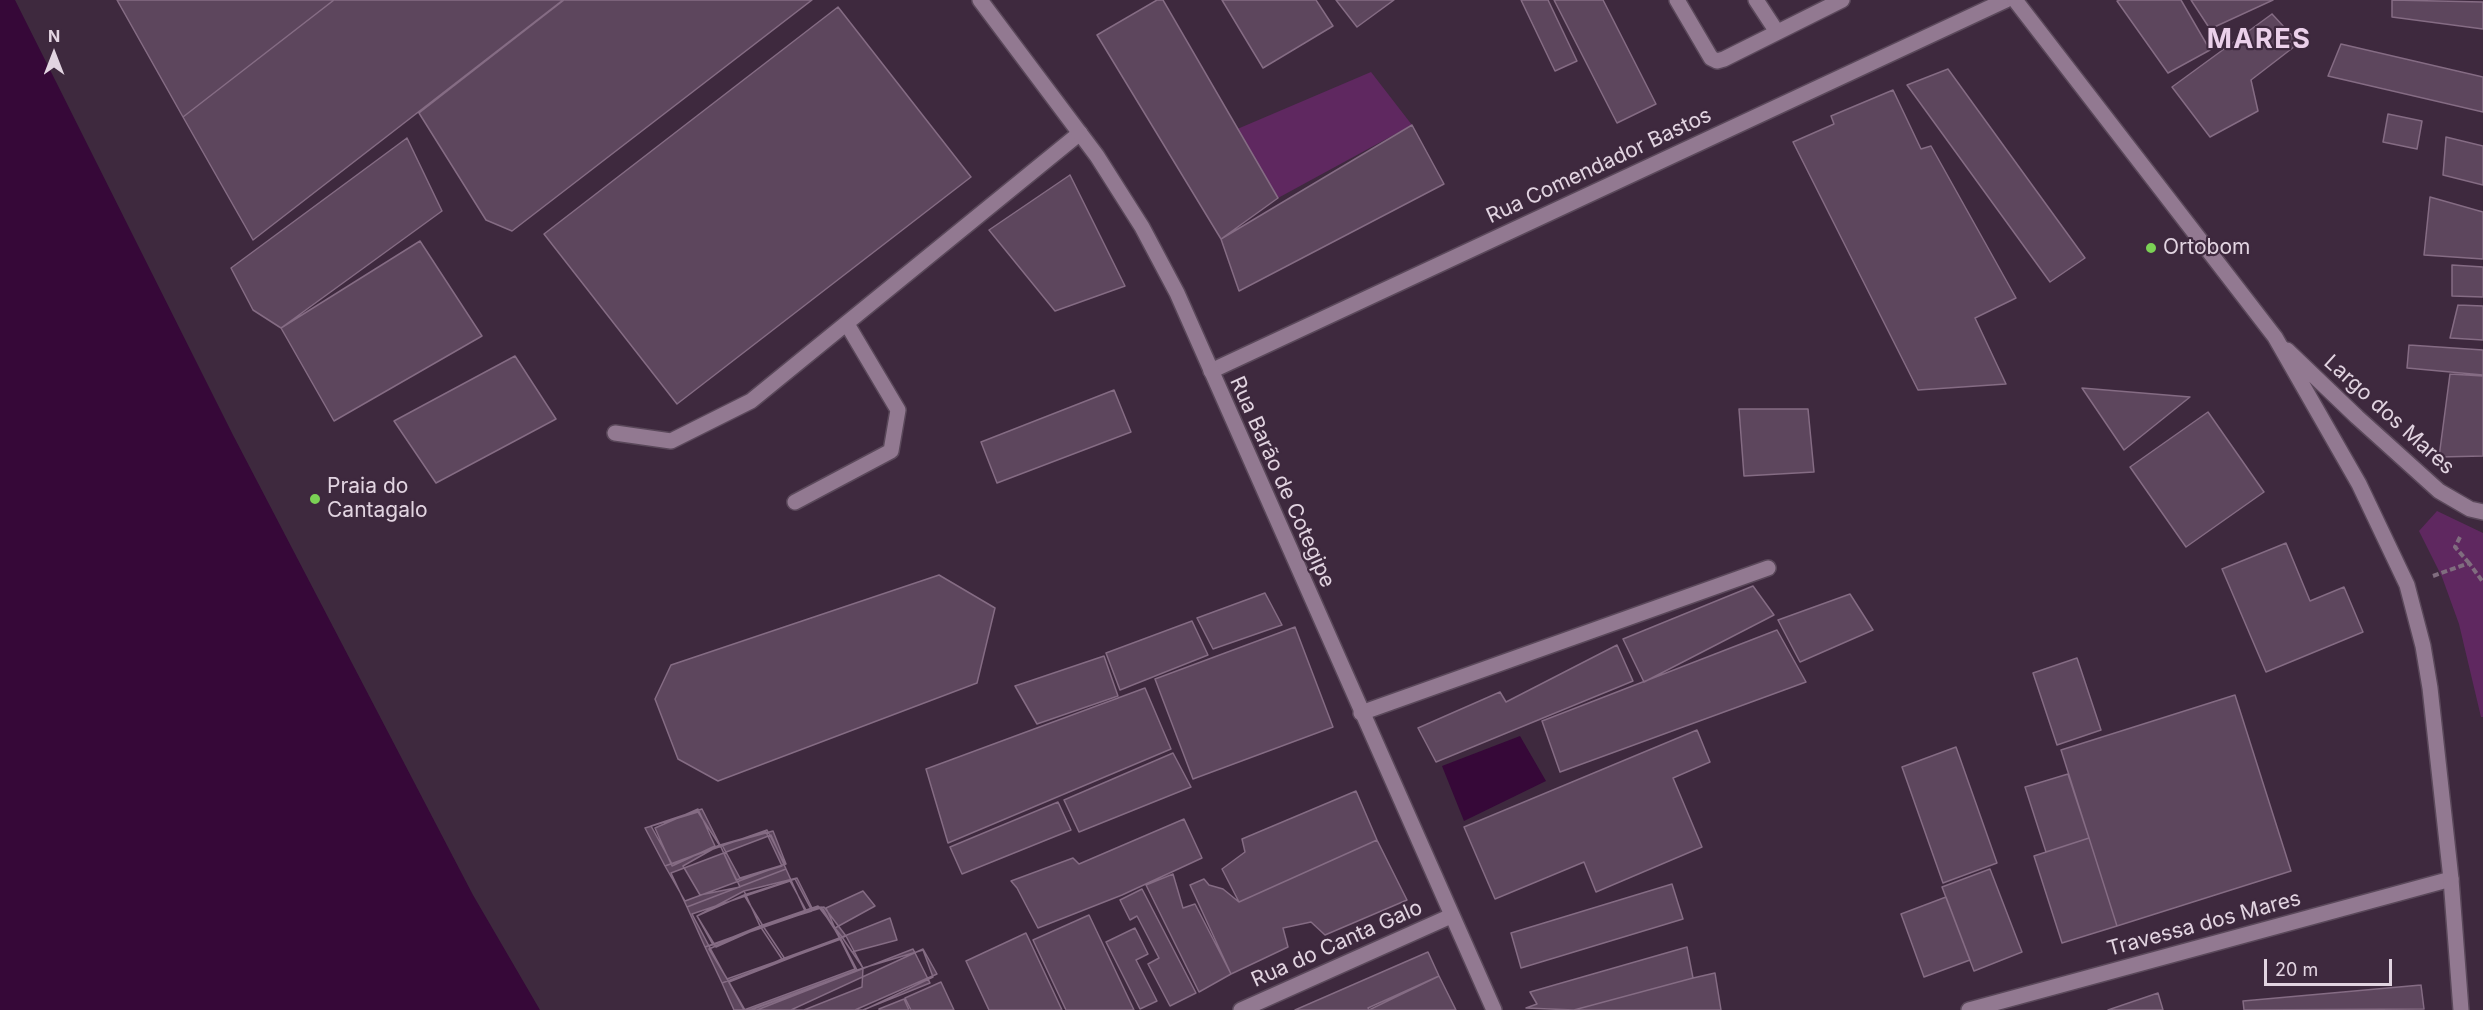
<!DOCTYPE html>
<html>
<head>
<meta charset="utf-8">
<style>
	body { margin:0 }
	#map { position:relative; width:2483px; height:1010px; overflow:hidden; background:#3e293e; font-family:Inter,sans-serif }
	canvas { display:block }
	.north { position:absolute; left:24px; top:24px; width:60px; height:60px; -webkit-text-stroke:4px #3e293e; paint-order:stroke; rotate:0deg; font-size:16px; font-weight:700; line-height:24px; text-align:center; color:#e2d4e1 }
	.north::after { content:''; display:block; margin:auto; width:21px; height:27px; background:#e2d4e1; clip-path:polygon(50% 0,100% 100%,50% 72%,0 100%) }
	.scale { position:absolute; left:2264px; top:959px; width:128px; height:27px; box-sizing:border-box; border:3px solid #e2d4e1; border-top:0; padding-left:8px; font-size:18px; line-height:21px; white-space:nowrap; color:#e2d4e1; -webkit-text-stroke:4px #3e293e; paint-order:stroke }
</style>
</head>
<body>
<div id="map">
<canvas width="2483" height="1010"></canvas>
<div class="north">N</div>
<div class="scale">20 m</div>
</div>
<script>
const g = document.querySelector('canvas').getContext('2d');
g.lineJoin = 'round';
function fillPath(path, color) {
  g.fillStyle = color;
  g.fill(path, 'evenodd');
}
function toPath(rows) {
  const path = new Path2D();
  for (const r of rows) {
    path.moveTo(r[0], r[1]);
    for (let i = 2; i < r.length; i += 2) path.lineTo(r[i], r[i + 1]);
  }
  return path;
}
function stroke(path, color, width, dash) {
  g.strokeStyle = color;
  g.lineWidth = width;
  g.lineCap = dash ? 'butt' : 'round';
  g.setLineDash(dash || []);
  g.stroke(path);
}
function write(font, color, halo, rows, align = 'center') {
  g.font = font + ' Inter,sans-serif';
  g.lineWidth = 4.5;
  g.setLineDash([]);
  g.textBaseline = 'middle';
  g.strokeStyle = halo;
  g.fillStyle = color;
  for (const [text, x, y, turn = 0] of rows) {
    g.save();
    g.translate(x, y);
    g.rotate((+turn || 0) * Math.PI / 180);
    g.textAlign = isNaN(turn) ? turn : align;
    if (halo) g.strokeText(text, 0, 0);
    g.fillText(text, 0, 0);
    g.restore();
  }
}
const green = toPath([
	[1371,72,1412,125,1278,198,1235,130],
	[2437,511,2483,533,2483,717,2481,717,2459,624,2442,577,2419,531]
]);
const water = toPath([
	[0,0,15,0,233,435,473,895,540,1010,0,1010],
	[1520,736,1546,781,1464,821,1442,766]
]);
const building = toPath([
	[117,0,334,0,183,117,117,0],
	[334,0,563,0,253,240,183,117,334,0],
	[564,0,812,0,512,231,486,220,419,113,564,0],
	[1157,0,1163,0,1278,198,1221,239,1097,35,1157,0],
	[1222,0,1316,0,1333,26,1263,68,1222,0],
	[1336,0,1394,0,1357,27,1336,0],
	[1521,0,1548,0,1577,61,1555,71,1521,0],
	[1554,0,1603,0,1656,104,1617,123,1554,0],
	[2120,0,2181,0,2210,50,2168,73,2117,1,2120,0],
	[2191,0,2273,0,2210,29,2191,0],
	[2392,0,2483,2,2483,29,2392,17,2392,0],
	[838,7,971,177,677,404,544,234,838,7],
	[2272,14,2299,43,2251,80,2258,111,2210,137,2172,87,2272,14],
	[2341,44,2483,77,2483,112,2328,76,2341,44],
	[1948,69,2085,258,2050,282,1907,85,1948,69],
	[1893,90,1921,149,1931,146,2016,298,1975,318,2006,384,1918,390,1793,142,1834,124,1831,116,1893,90],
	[2388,114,2422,121,2417,149,2383,142,2388,114],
	[1412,125,1444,184,1239,291,1221,239,1412,125],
	[2446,137,2483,146,2483,185,2443,175,2446,137],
	[407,138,442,211,281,328,253,310,231,268,407,138],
	[1070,175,1125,286,1055,311,989,230,1070,175],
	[2430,197,2483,212,2483,259,2424,255,2430,197],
	[420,241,482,336,334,421,281,328,420,241],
	[2452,265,2483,267,2483,297,2452,296,2452,265],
	[2458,305,2483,306,2483,340,2450,338,2458,305],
	[2409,345,2483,350,2483,375,2407,368,2409,345],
	[515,356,556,419,436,483,394,421,515,356],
	[2450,374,2483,376,2483,456,2439,457,2450,374],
	[2082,388,2190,397,2124,450,2082,388],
	[1114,390,1131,432,997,483,981,442,1114,390],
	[1739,409,1808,409,1814,472,1744,476,1739,409],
	[2208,412,2264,492,2186,547,2130,467,2208,412],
	[2286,543,2310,601,2344,587,2363,632,2266,672,2222,569,2286,543],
	[939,575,995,608,977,683,718,781,678,759,655,699,671,665,939,575],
	[1753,586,1774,615,1644,682,1623,639,1753,586],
	[1265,593,1282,625,1213,649,1197,618,1265,593],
	[1850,594,1873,630,1800,662,1778,620,1850,594],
	[1192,621,1208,655,1120,690,1106,653,1192,621],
	[1295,627,1333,727,1193,779,1155,679,1295,627],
	[1777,630,1806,682,1560,772,1542,721,1777,630],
	[1617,645,1633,681,1436,762,1418,728,1500,692,1506,702,1617,645],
	[1104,656,1118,696,1037,724,1015,686,1104,656],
	[2077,658,2101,730,2057,745,2033,673,2077,658],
	[1145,688,1171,749,948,843,926,769,1145,688],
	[2235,695,2291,871,2117,926,2061,750,2235,695],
	[1697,730,1710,762,1673,778,1702,847,1596,892,1584,862,1495,899,1464,827,1697,730],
	[1956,747,1997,863,1943,883,1902,767,1956,747],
	[1173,753,1191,787,1079,832,1064,800,1173,753],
	[2068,774,2089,838,2046,852,2025,787,2068,774],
	[1356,791,1377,840,1239,902,1222,869,1245,852,1242,839,1356,791],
	[1058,802,1071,830,962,874,950,847,1058,802],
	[698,809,715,846,672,866,655,828,698,809],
	[702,809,720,845,672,864,651,826,702,809],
	[698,812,720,846,665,866,645,828,698,812],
	[1184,819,1202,858,1122,895,1038,928,1017,888,1011,881,1073,858,1079,864,1184,819],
	[767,830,785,864,685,901,665,866,767,830],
	[773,831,786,864,740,878,722,845,773,831],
	[766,832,782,866,736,880,720,845,766,832],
	[771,835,786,869,687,907,671,873,771,835],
	[2089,838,2117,926,2062,943,2034,856,2089,838],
	[1377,840,1407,900,1325,935,1311,922,1283,928,1288,947,1231,974,1190,885,1204,879,1209,885,1223,889,1239,902,1377,840],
	[720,845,740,887,700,895,683,866,720,845],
	[786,869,805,911,705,947,687,907,786,869],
	[1990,869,2022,952,1974,971,1942,887,1990,869],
	[1173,874,1183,908,1195,904,1231,974,1199,992,1146,885,1173,874],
	[797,878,812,908,760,926,744,891,797,878],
	[795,879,812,911,763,926,744,895,795,879],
	[790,881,806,910,709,946,692,914,790,881],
	[1672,884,1683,919,1521,968,1511,933,1672,884],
	[1142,889,1196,993,1170,1006,1148,964,1159,958,1137,916,1130,920,1120,900,1142,889],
	[744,891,760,926,713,945,697,916,744,891],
	[863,891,875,906,835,928,826,908,863,891],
	[744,895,763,926,716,947,697,916,744,895],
	[1946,897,1970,960,1924,977,1901,914,1946,897],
	[818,906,842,937,782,959,760,926,818,906],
	[820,907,841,939,722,983,705,947,820,907],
	[822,907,840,939,727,979,709,946,822,907],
	[824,907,846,936,785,959,763,926,824,907],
	[1089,915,1134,1010,1066,1010,1033,940,1089,915],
	[890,918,897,940,852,952,842,937,890,918],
	[760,926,782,959,729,982,709,949,760,926],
	[763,926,785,959,729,982,709,949,763,926],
	[1135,928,1148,954,1136,960,1157,1001,1140,1009,1106,942,1135,928],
	[1026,933,1062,1010,989,1010,966,961,1026,933],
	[846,936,863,968,749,1010,744,1010,729,982,846,936],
	[842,937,863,968,751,1010,745,1010,729,982,842,937],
	[840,939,855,969,744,1010,727,979,840,939],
	[841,939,857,970,757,1010,734,1010,722,983,841,939],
	[1687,947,1693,978,1574,1010,1526,1008,1537,1004,1530,992,1687,947],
	[913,949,930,983,863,1010,757,1010,913,949],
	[923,949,937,974,855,1010,791,1010,923,949],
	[923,950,933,977,864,1010,804,1010,862,987,863,968,923,950],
	[1428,952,1439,976,1369,1010,1295,1010,1428,952],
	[1715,973,1721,1010,1574,1010,1693,978,1715,973],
	[1439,976,1456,1010,1369,1010,1368,1008,1439,976],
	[941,982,954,1010,911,1010,905,998,941,982],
	[2421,985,2424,1009,2244,1010,2243,1001,2421,985],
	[2158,993,2163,1010,2108,1010,2158,993],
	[904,999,909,1010,879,1010,879,1009,904,999]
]);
const path = toPath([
	[2460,537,2455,547,2469,563],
	[2433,576,2469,563,2483,582]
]);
const service = toPath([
	[1677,0,1711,58,1717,61,1724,59,1842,0],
	[1756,0,1777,32],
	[615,433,671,441,751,401,1080,133],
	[795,502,891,451,898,410,847,324],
	[1361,713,1768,568]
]);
const minor = toPath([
	[1211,371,2006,0],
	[1241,1010,1451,916],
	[1969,1010,2451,879]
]);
const tertiary = toPath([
	[980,0,1097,156,1142,227,1177,293,1494,1010]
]);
const secondary = toPath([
	[2015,0,2275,337,2359,484,2407,585,2423,646,2430,688,2451,879,2461,1010],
	[2287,350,2357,417,2439,491,2470,509,2483,512]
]);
const markers = [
	[2151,248,6,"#7bd155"],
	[315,499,6,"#7bd155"]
];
const streetNames = [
	["Rua Comendador Bastos",1599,166,-25],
	["Largo dos Mares",2389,415,42],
	["Rua Barão de Cotegipe",1282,482,66],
	["Travessa dos Mares",2204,924,-15],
	["Rua do Canta Galo",1337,944,-24]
];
const poiNames = [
	["Ortobom",2163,248],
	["Praia do",327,487],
	["Cantagalo",327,511]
];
const districtNames = [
	["MARES",2259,40]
];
fillPath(green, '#5f2860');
fillPath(water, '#360838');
fillPath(building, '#5d465d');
stroke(building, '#856c84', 1.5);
stroke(service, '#5a485a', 18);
stroke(minor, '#5a485a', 18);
stroke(tertiary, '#5a485a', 18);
stroke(secondary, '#5a485a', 18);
stroke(path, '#806d7f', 4, [6, 3]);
stroke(service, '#927991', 15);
stroke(minor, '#927991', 15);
stroke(tertiary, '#927991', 15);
stroke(secondary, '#927991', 15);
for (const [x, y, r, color] of markers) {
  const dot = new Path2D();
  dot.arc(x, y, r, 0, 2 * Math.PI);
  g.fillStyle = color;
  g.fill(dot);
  stroke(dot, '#3e293e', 2);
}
write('21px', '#e2d4e1', '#3e293e', streetNames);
write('21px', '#e2d4e1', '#3e293e', poiNames, 'left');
g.letterSpacing = '1.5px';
write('bold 27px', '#ebd0ea', '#3e293e', districtNames);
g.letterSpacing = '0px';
</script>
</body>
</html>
